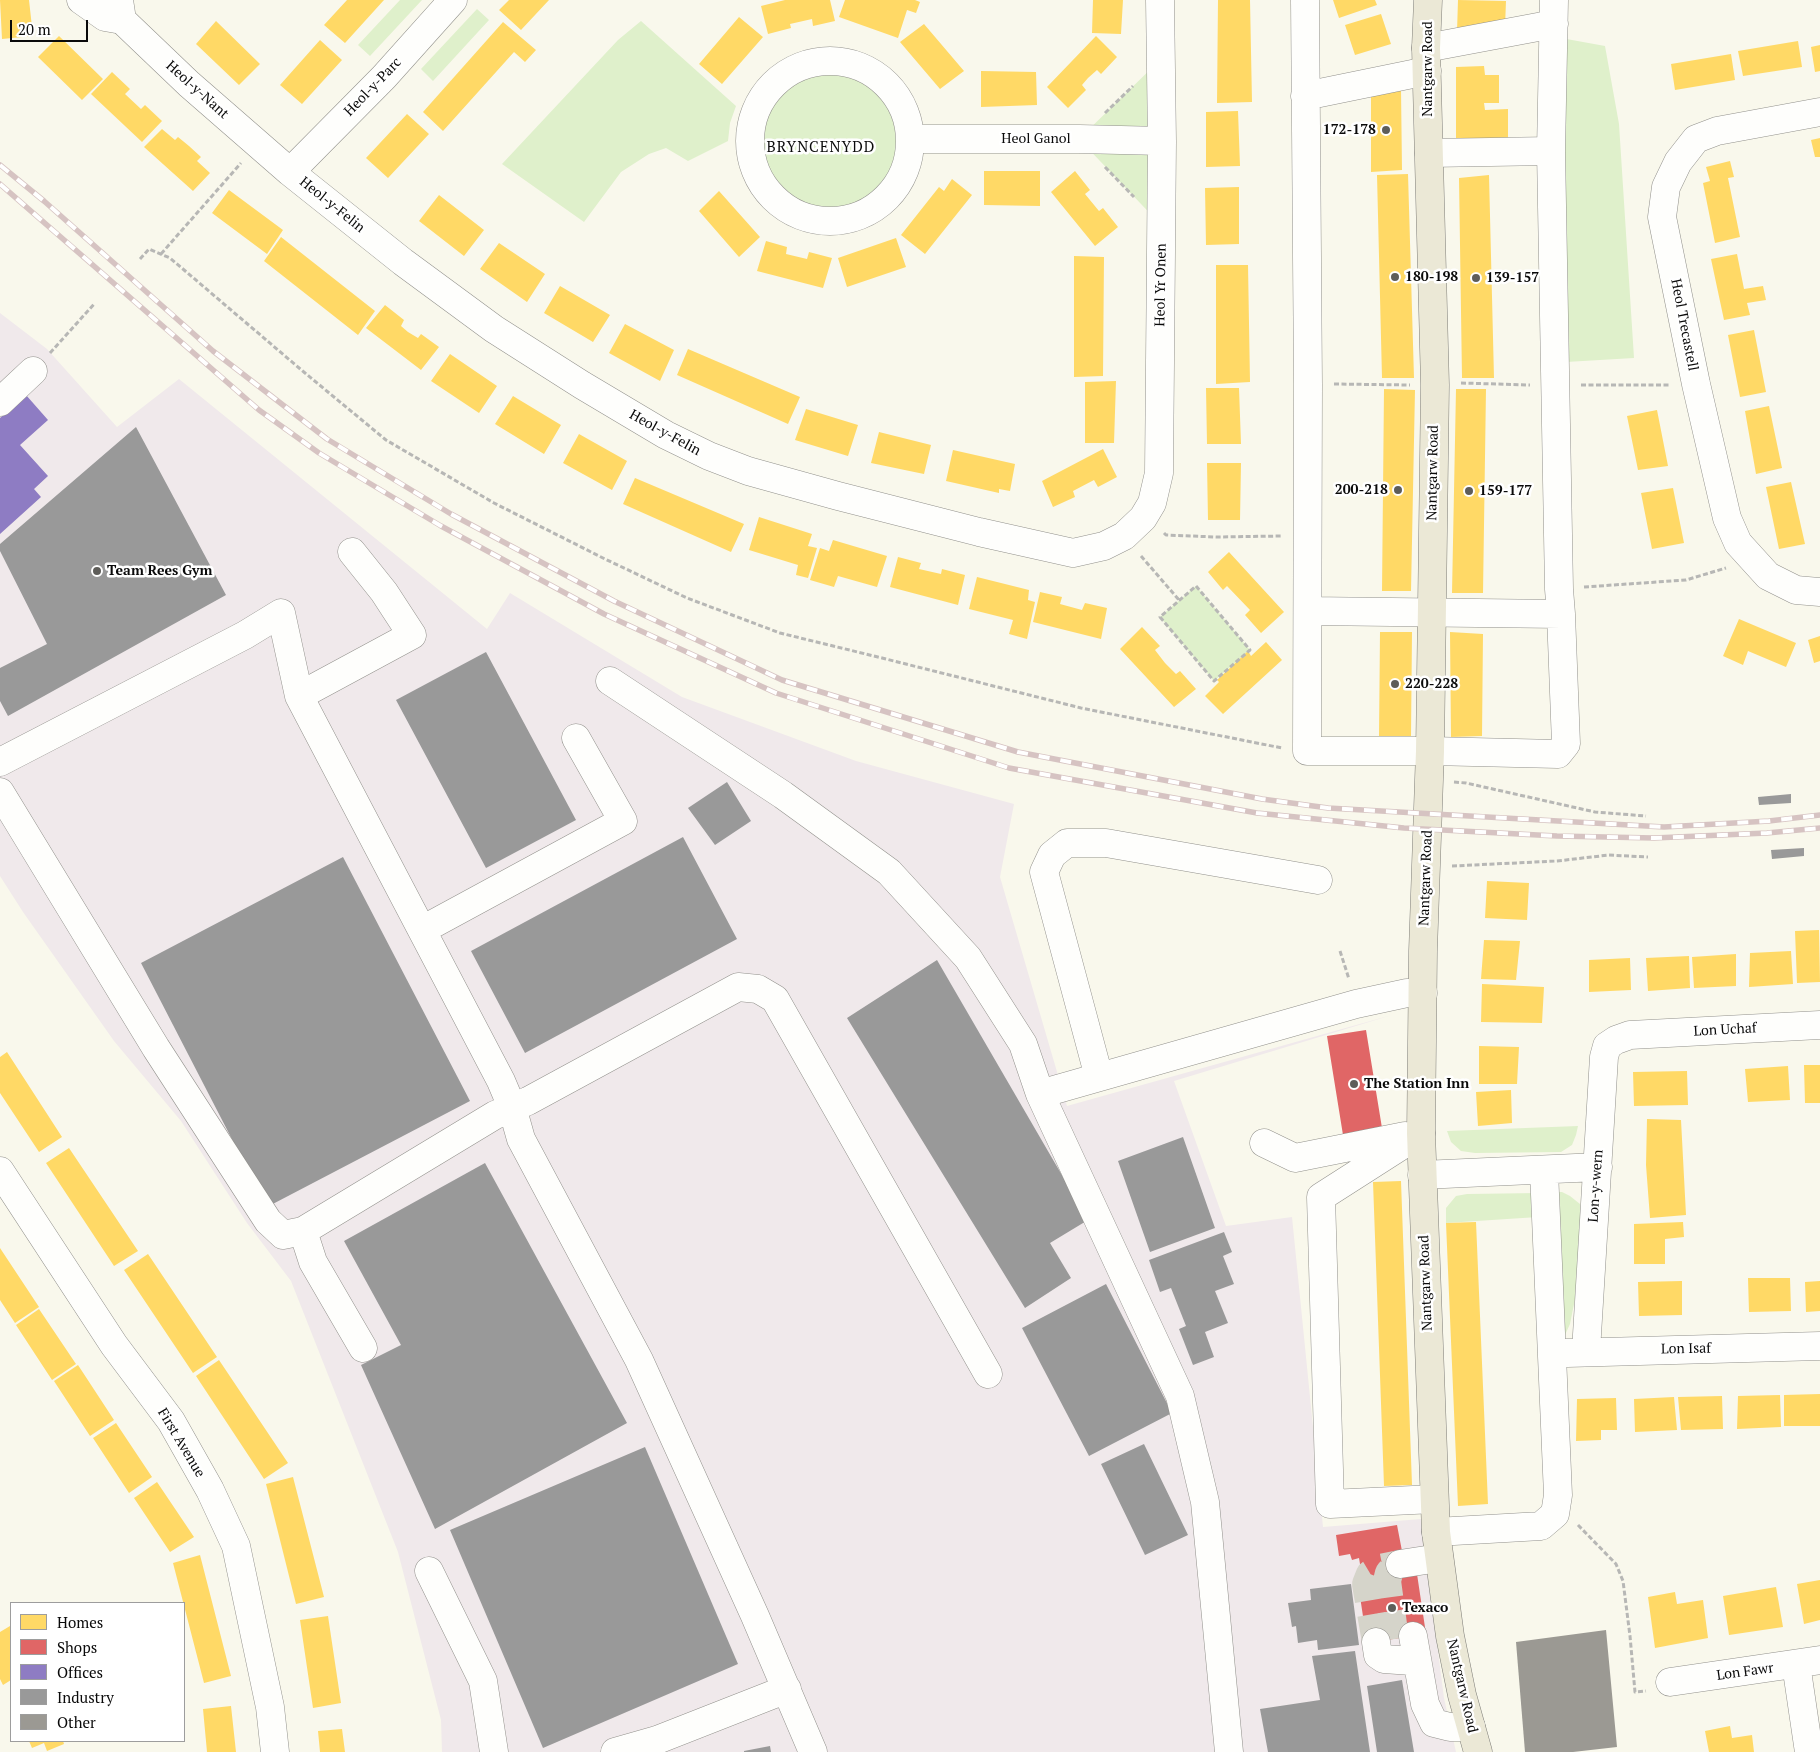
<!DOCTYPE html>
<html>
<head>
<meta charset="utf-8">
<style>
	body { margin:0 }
	#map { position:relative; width:1820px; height:1752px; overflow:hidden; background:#f9f8ec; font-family:"PT Serif",serif }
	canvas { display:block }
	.legend { position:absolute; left:10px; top:1602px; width:175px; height:140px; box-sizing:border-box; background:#fff; border:1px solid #9d9d9d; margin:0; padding:6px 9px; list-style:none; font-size:15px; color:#0a0a0a }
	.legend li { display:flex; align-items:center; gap:10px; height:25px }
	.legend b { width:25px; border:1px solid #9d9d9d }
	.scale { position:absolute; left:10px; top:20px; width:78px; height:22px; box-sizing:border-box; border:2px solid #0a0a0a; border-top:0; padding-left:6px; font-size:15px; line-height:18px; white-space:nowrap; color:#0a0a0a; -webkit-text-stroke:4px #fff; paint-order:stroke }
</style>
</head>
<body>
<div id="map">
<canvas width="1820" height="1752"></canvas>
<ul class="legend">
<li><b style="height:14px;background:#ffd966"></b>Homes</li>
<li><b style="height:14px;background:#e06666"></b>Shops</li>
<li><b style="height:14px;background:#8e7cc3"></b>Offices</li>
<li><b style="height:14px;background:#999"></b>Industry</li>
<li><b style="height:14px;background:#9b9993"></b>Other</li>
</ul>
<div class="scale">20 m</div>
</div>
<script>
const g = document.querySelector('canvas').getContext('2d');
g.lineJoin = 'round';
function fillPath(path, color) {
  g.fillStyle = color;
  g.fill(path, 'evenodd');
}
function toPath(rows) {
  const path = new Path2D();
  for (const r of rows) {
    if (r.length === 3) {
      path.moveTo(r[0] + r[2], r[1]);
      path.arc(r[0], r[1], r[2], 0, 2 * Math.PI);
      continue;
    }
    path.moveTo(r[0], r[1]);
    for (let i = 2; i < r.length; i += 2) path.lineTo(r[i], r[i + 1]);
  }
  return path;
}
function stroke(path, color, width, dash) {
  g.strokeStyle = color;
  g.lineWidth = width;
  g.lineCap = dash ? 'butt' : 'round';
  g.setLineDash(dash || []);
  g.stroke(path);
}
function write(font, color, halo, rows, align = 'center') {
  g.font = font + ' "PT Serif",serif';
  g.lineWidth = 5;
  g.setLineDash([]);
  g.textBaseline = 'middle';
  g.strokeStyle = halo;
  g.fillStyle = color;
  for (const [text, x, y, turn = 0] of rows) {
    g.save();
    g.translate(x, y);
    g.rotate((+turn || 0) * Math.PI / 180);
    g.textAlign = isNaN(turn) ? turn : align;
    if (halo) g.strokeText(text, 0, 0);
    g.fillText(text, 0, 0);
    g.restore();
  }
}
const industrial = toPath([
	[0,313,47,349,117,427,179,379,487,629,510,593,682,697,856,761,1014,804,1000,877,1067,1106,1392,1015,1174,1081,1226,1226,1292,1217,1323,1527,1421,1519,1444,1698,1456,1752,442,1752,441,1720,398,1552,291,1281,247,1223,181,1121,114,1041,23,912,0,876]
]);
const green = toPath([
	[400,0,422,0,370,56,358,45],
	[477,9,489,20,433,81,421,69],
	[641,21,736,106,730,123,728,141,688,161,666,148,649,154,621,172,584,222,502,164,618,40],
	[1561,38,1605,46,1619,124,1634,358,1566,362],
	[1161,59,1162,226,1079,139],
	[828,141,68],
	[1196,586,1250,650,1214,681,1160,617],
	[1578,1126,1576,1135,1572,1145,1561,1152,1475,1153,1461,1151,1451,1142,1447,1131],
	[1552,1192,1562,1192,1570,1196,1580,1204,1582,1217,1575,1299,1570,1324,1564,1337],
	[1539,1193,1538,1217,1446,1223,1446,1208,1456,1196,1467,1194]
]);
const homes = toPath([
	[0,0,29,0,33,36,2,39],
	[347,0,384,0,345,43,324,25],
	[509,0,549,0,521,30,499,10],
	[785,0,830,0,835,21,813,26,812,19,790,24,791,28,768,34,761,6],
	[845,0,915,0,920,2,916,13,907,10,898,38,839,17],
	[1093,0,1123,0,1121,34,1092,33],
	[1218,0,1250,0,1252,102,1217,103],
	[1333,0,1375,0,1377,5,1339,18],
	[1458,0,1506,1,1505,27,1457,32],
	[1381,14,1391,44,1355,55,1345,25],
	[739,17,763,37,722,84,699,64],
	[216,21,260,64,239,85,196,44],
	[503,22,536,50,525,62,514,52,443,131,423,112],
	[924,24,964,71,940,89,900,42],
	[59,36,103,79,82,100,38,57],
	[1096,36,1117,57,1101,74,1097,70,1088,78,1082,85,1086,90,1068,108,1047,87],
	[320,40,342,60,302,104,280,85],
	[1798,41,1802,67,1743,76,1738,51],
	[1820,45,1820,71,1815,72,1811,47],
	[1731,54,1735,80,1675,90,1671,64],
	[1484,66,1485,75,1499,75,1499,103,1484,103,1485,110,1508,109,1508,143,1456,144,1456,67],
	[981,71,1036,72,1037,105,981,107],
	[112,72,130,89,125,94,141,109,145,105,162,121,142,142,91,94],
	[1371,89,1401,89,1402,170,1371,172],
	[1238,111,1240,166,1206,167,1206,112],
	[407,114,429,134,388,178,366,158],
	[162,129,175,140,178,137,189,146,201,157,197,161,210,173,193,191,144,147],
	[1820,138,1820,157,1815,157,1811,140],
	[1730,161,1734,177,1728,178,1740,237,1715,243,1703,183,1710,181,1706,167],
	[984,171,1040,171,1040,206,984,205],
	[1075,171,1090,190,1085,194,1099,211,1103,208,1118,227,1095,246,1051,192],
	[1408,174,1414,378,1382,378,1377,175],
	[1489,175,1494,378,1462,378,1459,178],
	[952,179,972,195,925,254,901,235,939,187,944,191],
	[1239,187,1239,244,1206,245,1205,188],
	[229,190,283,230,267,254,212,213],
	[719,191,760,237,739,257,699,211],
	[439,195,484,230,464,256,419,221],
	[281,237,375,311,358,335,264,261],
	[896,238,906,267,847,287,838,258],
	[766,241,787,247,786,254,807,259,809,252,832,258,823,288,757,271],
	[499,243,545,274,527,302,480,269],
	[1737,254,1744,289,1763,286,1766,300,1747,303,1750,315,1724,320,1711,259],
	[1074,256,1104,257,1103,376,1074,377],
	[1216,265,1248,265,1250,382,1216,384],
	[560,286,610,315,593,342,544,313],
	[385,305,404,320,401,326,408,332,418,338,421,334,439,347,421,370,366,328],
	[625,324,674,350,660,381,609,353],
	[1754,330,1766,392,1740,397,1728,335],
	[688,349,800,397,788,424,677,375],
	[450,354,497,386,479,413,431,381],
	[1116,381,1114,443,1085,443,1085,382],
	[1206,388,1239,388,1241,444,1207,444],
	[1384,389,1415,390,1411,591,1382,591],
	[1456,389,1486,389,1483,593,1452,593],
	[513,396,561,425,544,454,495,424],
	[1769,406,1782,468,1756,474,1745,411],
	[806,409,858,425,848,456,795,440],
	[1657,410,1668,466,1638,470,1627,416],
	[879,432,931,445,924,474,871,463],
	[579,434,627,461,612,490,563,463],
	[1103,449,1117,477,1098,487,1094,480,1073,491,1075,497,1053,507,1042,481],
	[953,450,1015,464,1010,491,999,489,999,493,946,481],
	[1207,463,1241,463,1240,520,1208,520],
	[635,478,744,524,731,552,623,504],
	[1791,482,1805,544,1779,549,1766,487],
	[1673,488,1684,543,1652,549,1641,493],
	[759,517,812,534,808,546,817,548,808,578,796,575,798,565,749,550],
	[833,540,887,556,877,587,838,576,834,587,810,580,820,548,829,551],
	[1229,552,1284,612,1261,633,1245,615,1250,610,1227,586,1223,590,1208,572],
	[898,557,921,563,919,569,941,574,942,569,965,575,958,605,890,587],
	[977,577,1029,590,1028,600,1035,602,1027,639,1009,634,1013,620,969,609],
	[1040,592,1062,597,1060,604,1082,610,1085,603,1107,608,1101,639,1033,622],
	[1739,619,1796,643,1786,667,1748,651,1743,665,1723,656],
	[1142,627,1160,646,1155,650,1165,663,1176,674,1180,671,1196,689,1174,707,1120,649],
	[1380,632,1412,632,1411,736,1379,736],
	[1450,632,1483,634,1482,736,1451,737],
	[1820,636,1820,661,1814,663,1808,640],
	[1266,642,1282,660,1223,714,1205,696,1219,682,1217,680,1232,666,1248,651,1251,656],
	[1487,881,1529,883,1527,920,1485,918],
	[1819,930,1820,982,1797,983,1795,931],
	[1484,940,1520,941,1516,980,1481,979],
	[1791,951,1793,984,1749,987,1750,953],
	[1736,954,1736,986,1694,988,1692,957],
	[1689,956,1690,988,1648,991,1646,958],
	[1630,958,1631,990,1589,992,1589,960],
	[1482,984,1544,987,1542,1023,1481,1022],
	[1479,1046,1519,1047,1517,1084,1479,1084],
	[7,1052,62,1137,39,1152,0,1093,0,1057],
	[1804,1065,1820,1065,1820,1103,1805,1103],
	[1788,1066,1790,1100,1748,1102,1745,1069],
	[1687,1071,1688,1105,1634,1106,1633,1072],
	[1511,1090,1512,1123,1478,1126,1476,1092],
	[1647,1119,1681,1120,1686,1215,1650,1218,1646,1165],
	[69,1148,138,1251,114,1266,46,1163],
	[1401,1181,1412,1485,1384,1486,1373,1182],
	[1476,1222,1488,1504,1458,1506,1446,1223],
	[1683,1222,1684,1237,1665,1239,1665,1264,1634,1264,1634,1224],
	[0,1248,39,1307,15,1323,0,1300],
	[148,1254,217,1357,193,1373,124,1270],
	[1748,1278,1790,1278,1791,1311,1749,1312],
	[1682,1281,1682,1315,1639,1316,1638,1282],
	[1820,1281,1820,1311,1806,1312,1805,1282],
	[39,1309,76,1364,52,1380,16,1325],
	[219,1360,288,1463,264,1479,196,1376],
	[78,1365,114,1420,90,1436,54,1381],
	[1820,1394,1820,1426,1784,1426,1784,1395],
	[1780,1395,1781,1427,1737,1429,1738,1396],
	[1722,1396,1723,1429,1681,1430,1678,1397],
	[1674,1397,1677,1430,1635,1432,1634,1399],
	[1616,1398,1617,1430,1601,1430,1601,1440,1576,1441,1577,1399],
	[116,1423,152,1477,129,1493,93,1438],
	[293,1477,324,1597,296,1604,266,1484],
	[157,1482,194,1537,170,1552,134,1498],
	[200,1555,231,1676,204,1683,173,1563],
	[1820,1580,1820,1620,1804,1624,1797,1584],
	[1776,1587,1783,1627,1729,1635,1723,1596],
	[1675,1592,1677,1604,1703,1600,1708,1638,1655,1648,1648,1597],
	[328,1616,341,1703,313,1708,300,1620],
	[10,1626,11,1680,3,1685,0,1679,0,1632],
	[231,1706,236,1752,207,1752,203,1709],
	[1730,1726,1732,1738,1752,1735,1754,1752,1709,1752,1705,1731],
	[342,1729,345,1752,320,1752,318,1731],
	[29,1741,63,1741,64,1744,47,1751,44,1743,32,1748]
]);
const shops = toPath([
	[1366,1030,1382,1128,1343,1135,1327,1036],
	[1397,1525,1402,1551,1417,1574,1426,1634,1367,1643,1358,1583,1363,1582,1359,1558,1352,1560,1350,1554,1339,1556,1336,1535]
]);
const offices = toPath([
	[26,395,48,420,20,445,48,476,34,489,41,497,0,534,0,418]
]);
const industry = toPath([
	[136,427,226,595,8,716,0,701,0,668,47,644,0,551,0,544],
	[486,652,576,820,486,868,396,700],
	[727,782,751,821,715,845,688,808],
	[1791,794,1791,803,1759,805,1758,797],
	[683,837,737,939,525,1053,471,951],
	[1804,848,1804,856,1772,859,1771,850],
	[343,857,470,1101,267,1207,141,963],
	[937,960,1088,1220,1050,1243,1071,1278,1025,1308,847,1018],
	[1183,1137,1215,1228,1150,1252,1118,1161],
	[485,1163,627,1423,435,1529,361,1365,401,1345,344,1241],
	[1224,1232,1232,1252,1223,1256,1234,1284,1215,1291,1228,1323,1205,1332,1214,1357,1193,1365,1179,1329,1186,1326,1171,1288,1160,1292,1149,1260],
	[1106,1284,1172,1413,1089,1456,1022,1328],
	[1144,1444,1188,1535,1145,1555,1101,1464],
	[645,1447,738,1664,543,1748,450,1530],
	[1351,1584,1359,1645,1318,1650,1317,1640,1298,1643,1296,1626,1292,1627,1288,1603,1311,1600,1310,1589],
	[1355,1651,1370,1752,1268,1752,1260,1709,1320,1700,1312,1656],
	[1402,1680,1414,1752,1377,1752,1367,1686],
	[770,1746,771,1752,744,1752,744,1751]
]);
const building = toPath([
	[1606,1630,1617,1747,1573,1752,1525,1752,1516,1642]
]);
const minorTunnel = toPath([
	[1395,1639,1387,1581,1389,1573,1396,1565],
	[1376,1642,1366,1584,1370,1574,1380,1568,1400,1564]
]);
const path = toPath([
	[1105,113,1133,86],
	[1105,167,1134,197],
	[161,254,241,163],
	[140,259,149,249,170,258,305,373,386,440,494,503,605,559,687,598,780,633,882,658,1081,708,1282,748],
	[50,353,95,303],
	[1461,383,1530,385],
	[1334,384,1410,385],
	[1581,385,1670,385],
	[1164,533,1166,535,1216,537,1282,536],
	[1141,556,1179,600],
	[1196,586,1250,650,1214,681,1160,617,1196,586],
	[1584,587,1686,580,1726,568],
	[1454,782,1466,783,1595,812,1646,816],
	[1452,866,1557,861,1609,855,1648,857],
	[1340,951,1349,979],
	[1578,1525,1616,1564,1623,1581,1630,1636,1635,1692,1646,1691]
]);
const minor = toPath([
	[81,0,105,17,122,20],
	[119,0,122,20,189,84,290,172,403,262,494,329,582,385,666,435,709,456,748,471,838,496,979,532,1073,553,1104,546,1124,536,1143,518,1152,503,1159,473,1162,141,1160,0],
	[1305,0,1308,384,1307,751,1430,751,1558,754,1566,744,1561,614,1308,611],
	[1554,0,1551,151,1559,589,1561,614],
	[1426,48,1554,24],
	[830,141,80],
	[1305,96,1427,71],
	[1820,112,1717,131,1696,139,1678,162,1666,187,1662,217,1696,384,1727,518,1738,543,1768,576,1796,590,1820,592],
	[910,139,1079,139,1162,141],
	[1429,153,1551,151],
	[290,172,384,77,453,0],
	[0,402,33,371],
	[610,681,783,795,889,872,968,958,1023,1044,1040,1094],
	[299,696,412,635,384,592,352,552],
	[0,762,245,635,281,613,299,696,501,1081,512,1107,521,1139,639,1360,755,1616,813,1752],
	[0,792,156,1048,268,1221,283,1235,303,1231,495,1115,528,1101,738,987,758,989,775,999,988,1374],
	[422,930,623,821,576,738],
	[1099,1077,1044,872,1052,855,1067,843,1106,843,1318,880],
	[1421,1133,1321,1197,1330,1504,1434,1499],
	[1264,1143,1295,1158,1405,1136],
	[0,1171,114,1345,171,1421,210,1490,236,1546,270,1707,275,1752],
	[1422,1175,1598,1167],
	[303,1231,313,1262,363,1348],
	[1586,1351,1604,1057,1607,1046,1616,1040,1630,1035,1820,1025],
	[1567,1353,1820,1346],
	[1436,1532,1541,1526,1555,1514,1558,1495,1544,1171],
	[1400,1564,1439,1558],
	[429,1571,483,1681,494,1752],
	[1413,1636,1425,1704,1434,1723,1450,1727,1471,1727],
	[1376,1642,1378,1655,1384,1659,1412,1661,1418,1665],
	[1796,1664,1809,1752],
	[1670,1682,1820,1660],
	[615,1752,657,1740,787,1689],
	[1229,1752,1205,1502,1180,1396,1040,1094,1356,1004,1407,993,1423,993]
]);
const major = toPath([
	[1428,0,1426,48,1435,385,1430,751,1423,951,1421,1133,1436,1532,1450,1636,1462,1695,1478,1752]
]);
const rail = toPath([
	[0,165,44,201,213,351,327,439,451,514,614,601,782,680,1018,752,1262,799,1328,808,1664,827,1769,821,1820,815],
	[0,184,259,410,319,453,441,526,604,614,776,693,1009,768,1257,813,1404,828,1557,836,1654,838,1767,833,1820,828]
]);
const markers = [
	[1386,130,5,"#5e5d59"],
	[1395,277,5,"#5e5d59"],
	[1476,278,5,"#5e5d59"],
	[1398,490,5,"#5e5d59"],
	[1469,491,5,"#5e5d59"],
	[97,571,5,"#5e5d59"],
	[1395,684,5,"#5e5d59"],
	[1354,1084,5,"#5e5d59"],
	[1392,1608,5,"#5e5d59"]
];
const streetNames = [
	["Nantgarw Road",1428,69,-90],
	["Heol-y-Parc",373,87,-46],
	["Heol-y-Nant",197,90,42],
	["Heol Ganol",1036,139],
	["Heol-y-Felin",332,205,39],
	["Heol Yr Onen",1161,285,-89],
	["Heol Trecastell",1684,325,79],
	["Heol-y-Felin",665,433,29],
	["Nantgarw Road",1433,473,-89],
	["Nantgarw Road",1426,878,-88],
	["Lon Uchaf",1725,1030,-3],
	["Lon-y-wern",1596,1186,-86],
	["Nantgarw Road",1426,1283,-92],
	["Lon Isaf",1686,1349,-1],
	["First Avenue",181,1443,59],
	["Lon Fawr",1745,1672,-8],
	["Nantgarw Road",1462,1686,77]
];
const poiNames = [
	["172-178",1376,130,"right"],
	["180-198",1405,277],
	["139-157",1486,278],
	["200-218",1388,490,"right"],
	["159-177",1479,491],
	["Team Rees Gym",107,571],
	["220-228",1405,684],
	["The Station Inn",1364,1084],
	["Texaco",1402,1608]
];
const neighbourhoodNames = [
	["BRYNCENYDD",821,148]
];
fillPath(industrial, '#f0e9eb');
fillPath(green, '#dff0cb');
fillPath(homes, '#ffd966');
fillPath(shops, '#e06666');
fillPath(offices, '#8e7cc3');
fillPath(industry, '#999');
fillPath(building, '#9b9993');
stroke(minorTunnel, '#d5d4ca', 28, [28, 14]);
stroke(minor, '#92918c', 29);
stroke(major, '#7f7e79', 29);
stroke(path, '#b7b7b5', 3, [5, 2.5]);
stroke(minor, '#fefefc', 28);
stroke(major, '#ebe8d6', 28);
stroke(rail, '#d6c3c2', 5.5);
stroke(rail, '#fff', 4, [11]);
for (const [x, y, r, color] of markers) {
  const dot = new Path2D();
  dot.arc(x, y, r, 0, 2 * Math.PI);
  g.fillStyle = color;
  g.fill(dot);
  stroke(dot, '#fff', 2);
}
write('14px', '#0a0a0a', '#fff', streetNames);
write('bold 14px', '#0a0a0a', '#fff', poiNames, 'left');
g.letterSpacing = '1px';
write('15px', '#0a0a0a', '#fff', neighbourhoodNames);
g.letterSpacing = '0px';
</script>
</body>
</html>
